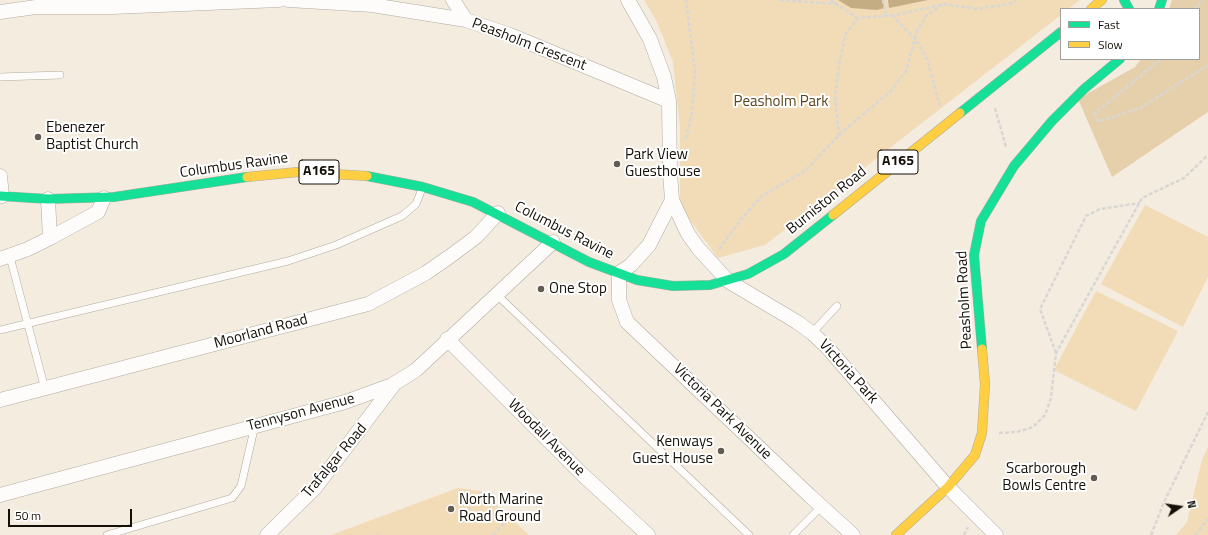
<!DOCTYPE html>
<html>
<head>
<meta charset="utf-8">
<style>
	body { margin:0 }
	#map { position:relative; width:1208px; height:535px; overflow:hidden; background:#f4ecdf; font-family:"Titillium Web",sans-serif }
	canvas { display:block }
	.legend { position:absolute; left:1060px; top:8px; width:140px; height:52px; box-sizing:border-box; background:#fff; border:1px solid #a19f9c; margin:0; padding:5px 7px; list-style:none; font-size:12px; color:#140f07 }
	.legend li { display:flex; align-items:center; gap:8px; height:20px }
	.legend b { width:20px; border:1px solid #a19f9c }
	.north { position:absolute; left:1160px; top:487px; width:40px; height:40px; -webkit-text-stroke:3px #fff; paint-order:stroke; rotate:77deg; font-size:11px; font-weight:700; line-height:16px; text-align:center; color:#140f07 }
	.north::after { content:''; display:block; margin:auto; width:14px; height:18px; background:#140f07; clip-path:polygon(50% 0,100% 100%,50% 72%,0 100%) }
	.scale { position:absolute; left:8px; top:509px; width:124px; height:18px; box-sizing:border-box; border:2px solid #140f07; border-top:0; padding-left:5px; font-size:12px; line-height:14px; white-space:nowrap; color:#140f07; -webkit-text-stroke:3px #fff; paint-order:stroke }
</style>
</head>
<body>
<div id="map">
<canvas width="1208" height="535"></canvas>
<ul class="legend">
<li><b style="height:5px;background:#16e098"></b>Fast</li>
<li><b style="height:5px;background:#ffcf43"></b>Slow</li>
</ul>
<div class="north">N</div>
<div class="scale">50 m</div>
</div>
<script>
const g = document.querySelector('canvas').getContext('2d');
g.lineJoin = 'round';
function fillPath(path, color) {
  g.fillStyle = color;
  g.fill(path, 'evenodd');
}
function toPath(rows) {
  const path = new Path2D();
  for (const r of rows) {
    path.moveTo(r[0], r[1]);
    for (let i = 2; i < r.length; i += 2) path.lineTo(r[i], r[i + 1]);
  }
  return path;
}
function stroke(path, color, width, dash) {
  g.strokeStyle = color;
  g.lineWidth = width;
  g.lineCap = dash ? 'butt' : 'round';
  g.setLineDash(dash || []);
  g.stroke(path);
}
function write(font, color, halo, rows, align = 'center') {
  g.font = font + ' "Titillium Web",sans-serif';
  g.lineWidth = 4;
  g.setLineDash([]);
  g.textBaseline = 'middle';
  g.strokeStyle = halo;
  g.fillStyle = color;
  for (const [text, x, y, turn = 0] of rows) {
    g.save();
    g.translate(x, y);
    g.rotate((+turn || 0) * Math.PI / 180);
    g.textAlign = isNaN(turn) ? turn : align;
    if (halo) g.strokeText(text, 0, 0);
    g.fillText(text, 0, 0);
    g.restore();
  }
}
const green = toPath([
	[644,0,1080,0,1068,9,1061,9,1061,15,765,245,718,258,680,207,680,128,673,62,656,20],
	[1145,205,1208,237,1208,277,1183,327,1101,284],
	[1096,291,1178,331,1136,411,1054,370],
	[1208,447,1208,535,1176,535,1187,522,1202,460],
	[458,488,481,491,529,535,331,535]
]);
const forest = toPath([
	[1172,0,1208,0,1208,112,1112,177,1078,99,1135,67,1141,59,1199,59,1199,9,1169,9]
]);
const water = toPath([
	[838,0,883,0,884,8,877,10,851,8],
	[888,0,928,0,889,8]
]);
const path = toPath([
	[780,0,836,4],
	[830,0,858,18,896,15,944,4,977,9,1012,3,1016,0],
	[883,0,886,16],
	[1194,9,1203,0],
	[892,15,915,39,927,59,940,106],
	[1161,59,1095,113,1097,121,1111,118,1142,107,1208,65],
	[995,108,1006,147],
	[839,136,835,96,839,66,845,35,858,18],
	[686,139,692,112,695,71,686,0],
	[719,249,742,218,762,196,805,171,843,131,891,91,906,71,917,31,926,16,943,4],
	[1056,353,1040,309,1086,216,1100,209,1140,203],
	[999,433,1017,432,1033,427,1045,415,1051,398,1056,353,1142,198,1184,178,1208,155],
	[465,516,481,491],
	[377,534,378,535],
	[493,535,509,518],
	[964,535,968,527],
	[1151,535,1164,502,1208,412],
	[1195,535,1208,519]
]);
const lane = toPath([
	[0,77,60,75],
	[10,257,45,389],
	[496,294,749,535],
	[0,330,288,261,336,245,402,216,416,204,422,189],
	[812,333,837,306],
	[107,535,232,498,241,486,255,425],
	[793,535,821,507]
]);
const street = toPath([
	[288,0,372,5,466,20,510,35,669,101],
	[453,0,466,20],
	[628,0,650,39,664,77,669,101,670,173,672,200,688,234,698,248,728,281,797,322,812,333,827,347,948,487,996,535],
	[0,12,36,7,112,7,279,0],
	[0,176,2,196],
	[672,200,649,245,631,265,619,273,619,300,627,322,810,496,853,535],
	[50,238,98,212,104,198],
	[0,259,28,249,50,238,48,199],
	[447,339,582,474,648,535],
	[0,400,368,304,426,273,449,257,476,237,498,213],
	[0,495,345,402,392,385,416,370,553,242],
	[267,535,315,488,395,383]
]);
const fast = toPath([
	[1124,0,1129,9],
	[1159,9,1162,0],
	[960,113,1061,32],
	[367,176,423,187,473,202,589,262,637,280,673,286,710,285,748,274,784,254,833,215],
	[0,196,48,199,114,197,247,177],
	[982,349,974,255,981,221,1014,166,1052,121,1084,89,1120,59]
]);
const slow = toPath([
	[1091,9,1102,0],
	[247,177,298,172,367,176],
	[833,215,960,113],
	[896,535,948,487,975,455,982,433,985,384,982,349]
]);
const markers = [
	[38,137,4,"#625c53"],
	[617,164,4,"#625c53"],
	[541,289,4,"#625c53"],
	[721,451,4,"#625c53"],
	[1094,478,4,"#625c53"],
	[451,509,4,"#625c53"]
];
const shields = [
	[898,162,40],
	[319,172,40]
];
const shieldNames = [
	["A165",898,162],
	["A165",319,172]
];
const streetNames = [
	["Peasholm Crescent",529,45,21],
	["Columbus Ravine",234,166,-8],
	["Burniston Road",827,201,-39],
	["Columbus Ravine",564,231,27],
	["Peasholm Road",965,300,-93],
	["Moorland Road",261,332,-15],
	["Victoria Park",848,372,48],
	["Victoria Park Avenue",722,412,44],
	["Tennyson Avenue",301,413,-15],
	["Woodall Avenue",546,438,45],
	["Trafalgar Road",335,461,-50]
];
const parkNames = [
	["Peasholm Park",781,102]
];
const poiNames = [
	["Ebenezer",46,128],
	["Baptist Church",46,145],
	["Park View",625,155],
	["Guesthouse",625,172],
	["One Stop",549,289],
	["Kenways",713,442,"right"],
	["Guest House",713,459,"right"],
	["Scarborough",1086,469,"right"],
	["Bowls Centre",1086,486,"right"],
	["North Marine",459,500],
	["Road Ground",459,517]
];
fillPath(green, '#f1dcb7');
fillPath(forest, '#e6d0ac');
fillPath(water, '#c5ad83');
stroke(lane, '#b1aba1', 8);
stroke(street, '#b1aba1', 15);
stroke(fast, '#b1aba1', 10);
stroke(slow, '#b1aba1', 10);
stroke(path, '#d9d7d3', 2.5, [4, 2]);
stroke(lane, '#fdfcfa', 7);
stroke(street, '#fdfcfa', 14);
stroke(fast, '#16e098', 9);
stroke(slow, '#ffcf43', 9);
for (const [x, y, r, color] of markers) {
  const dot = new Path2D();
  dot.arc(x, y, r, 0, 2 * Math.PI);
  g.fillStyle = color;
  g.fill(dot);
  stroke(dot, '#fff', 1.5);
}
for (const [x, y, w] of shields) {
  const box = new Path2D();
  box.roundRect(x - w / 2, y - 12, w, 24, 3);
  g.fillStyle = '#fff';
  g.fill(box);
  stroke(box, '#140f07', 1);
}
write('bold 14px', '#140f07', null, shieldNames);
write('15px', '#140f07', '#fff', streetNames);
write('15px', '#5b4419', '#fff', parkNames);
write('15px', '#140f07', '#fff', poiNames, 'left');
</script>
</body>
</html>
